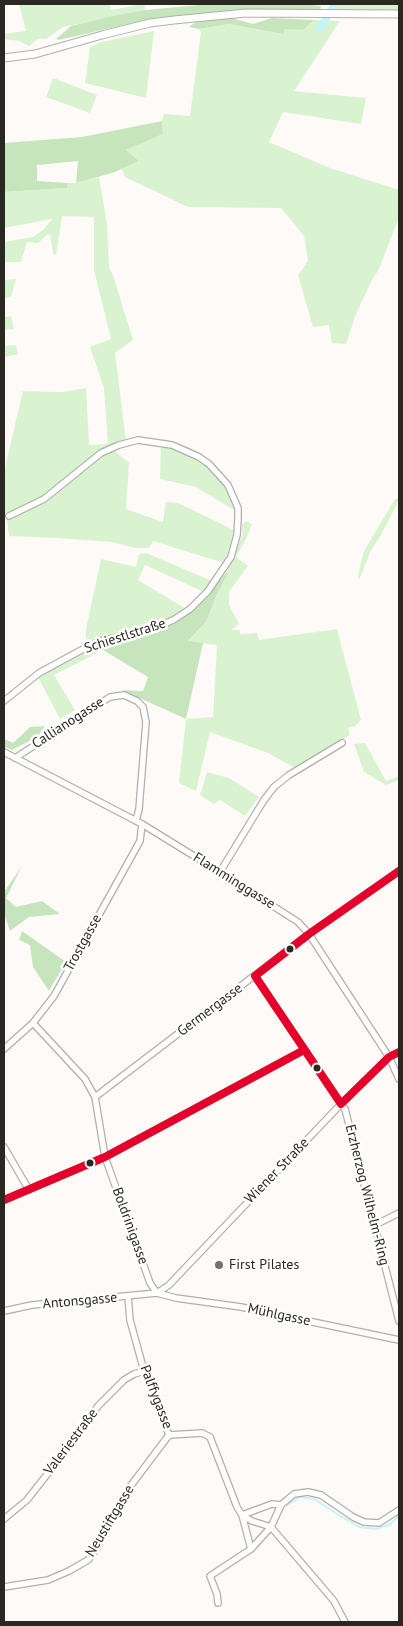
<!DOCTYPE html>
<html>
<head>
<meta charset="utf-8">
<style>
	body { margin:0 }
	#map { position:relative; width:403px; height:1626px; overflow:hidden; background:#fdfaf7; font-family:"PT Sans",sans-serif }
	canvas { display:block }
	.frame { position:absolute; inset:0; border:5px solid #2b2722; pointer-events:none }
</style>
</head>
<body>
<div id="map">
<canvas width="403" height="1626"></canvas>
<div class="frame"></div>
</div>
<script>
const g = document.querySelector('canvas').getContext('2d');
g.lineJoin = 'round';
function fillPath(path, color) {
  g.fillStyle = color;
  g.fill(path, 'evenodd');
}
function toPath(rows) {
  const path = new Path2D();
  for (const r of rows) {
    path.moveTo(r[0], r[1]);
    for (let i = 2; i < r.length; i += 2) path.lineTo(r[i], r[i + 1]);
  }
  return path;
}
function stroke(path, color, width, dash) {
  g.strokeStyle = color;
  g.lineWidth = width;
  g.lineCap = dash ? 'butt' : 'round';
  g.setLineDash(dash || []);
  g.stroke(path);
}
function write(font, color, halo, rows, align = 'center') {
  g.font = font + ' "PT Sans",sans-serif';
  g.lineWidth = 5;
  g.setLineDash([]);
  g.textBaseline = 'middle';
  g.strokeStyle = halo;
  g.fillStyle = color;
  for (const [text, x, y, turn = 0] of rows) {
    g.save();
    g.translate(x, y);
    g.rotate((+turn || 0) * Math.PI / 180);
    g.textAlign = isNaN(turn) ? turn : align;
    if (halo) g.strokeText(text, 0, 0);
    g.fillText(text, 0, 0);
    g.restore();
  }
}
const green = toPath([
	[19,4,109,4,111,10,144,4,145,10,63,27,46,39,38,39,29,46,20,41,4,39,4,34,26,31],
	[336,4,399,4,399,11,333,10],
	[314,20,340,21,294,91,366,98,361,124,283,112,269,142,330,168,399,190,399,217,379,269,372,280,356,314,346,344,332,343,329,325,313,327,298,275,308,261,304,236,281,208,188,207,125,177,122,169,139,161,126,150,163,134,162,121,164,114,190,116,201,32,199,29,229,24,283,34,284,28,303,30],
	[154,31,146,98,85,83,90,47,102,42],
	[53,78,97,95,90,113,46,97],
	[99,177,107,223,109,267,114,278,133,340,115,353,126,441,108,448,115,451,129,463,126,509,163,522,166,502,178,503,234,530,232,541,224,563,153,541,149,548,135,548,112,542,57,538,9,536,6,513,4,513,4,472,23,391,63,392,86,388,89,445,108,444,104,388,90,347,111,339,94,270,94,217,62,216,56,256,53,253,50,234,47,235,38,243,27,242,21,262,4,262,4,242,33,237,44,229,52,219,4,228,4,192,67,188,68,183,76,183],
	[16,279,11,297,4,298,4,280],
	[11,316,14,329,4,330,4,317],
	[16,345,18,354,4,357,4,346],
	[161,439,172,441,191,448,201,454,222,472,236,495,242,515,196,487,160,479],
	[399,498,399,500,381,535,371,550,359,580,358,576,364,551,395,499],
	[246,521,252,524,246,539,236,557,248,566,229,592,229,605,239,624,231,630,240,630,240,634,257,633,259,640,337,629,361,720,355,726,348,728,350,735,295,768,268,753,210,732,196,791,179,783,186,719,213,717,217,645,188,642,206,622,217,594,228,574,227,572,243,534,242,525],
	[146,553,217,583,208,594,145,565,138,580,191,612,172,625,112,641,98,647,86,645,86,629,101,559,136,567,139,554],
	[92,647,95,648,97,653,54,675,75,710,60,719,38,677,65,660],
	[365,743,386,781,399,776,399,780,386,785,364,772,354,744],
	[207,772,229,778,259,797,245,816,220,800,214,804,200,795]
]);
const forest = toPath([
	[211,4,302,4,321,6,320,13,261,10,236,10,174,16,146,20,59,40,56,39,71,26,113,16,145,10],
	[228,17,253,24,272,18,314,20,303,30,285,29,283,34,229,24,199,29,189,27,197,21],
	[162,121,163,134,126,150,139,161,115,172,76,183,78,161,37,165,37,181,68,183,67,188,4,192,4,143,82,137],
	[227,572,228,574,217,594,206,622,188,641,203,643,186,719,122,690,143,691,148,677,98,647,112,641,172,625,197,607],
	[45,726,37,737,12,750,4,747,4,739,13,743,30,727],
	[22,866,6,898,16,907,42,901,60,914,29,917,10,931,4,914,4,892],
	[22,931,66,962,49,991,33,967,30,945,19,940]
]);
const stream = toPath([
	[287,1505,300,1497,314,1499,342,1517,359,1527,376,1529,389,1525,399,1516]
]);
const canal = toPath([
	[320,28,335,4]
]);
const minor = toPath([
	[4,701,39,673,85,648,101,641,156,628,175,619,190,609,208,591,231,557,237,535,238,519,238,508,228,485,209,464,199,457,172,445,138,440,119,445,101,453,44,499,9,516],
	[4,752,142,824,220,872,298,922,309,934,389,1057,399,1079],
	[15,758,110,697,124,695,137,701,143,707,146,722,139,809,136,821],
	[220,872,264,800,274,787,289,775,342,743],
	[255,976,345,1109,399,1321],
	[33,1023,85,1079,95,1097,105,1157,150,1283,157,1293],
	[4,1049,33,1023,54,996,140,841,142,824],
	[95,1097,309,934,399,871],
	[4,1147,29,1190],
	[4,1200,105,1157,304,1050],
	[375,1225,399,1213],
	[157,1293,169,1285,341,1104,389,1057,399,1052],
	[128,1296,130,1320,144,1371,169,1435,202,1433,210,1437,237,1507,242,1515,252,1521,271,1527,334,1601,345,1622],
	[4,1311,32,1305,157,1293,176,1298,241,1307,399,1340],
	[4,1519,27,1500,84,1427,98,1406,124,1380,134,1374,144,1371],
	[251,1549,242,1515,272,1504,281,1505],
	[4,1587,48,1580,69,1571,88,1560,97,1548,129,1488,169,1435],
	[218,1603,217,1594,210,1576,251,1549,271,1527,281,1505,294,1494,308,1492,321,1495,353,1517,364,1522,379,1523,399,1510]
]);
const tertiary = toPath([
	[4,58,35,54,102,35,150,23,174,20,246,13,399,14]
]);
const bus1 = toPath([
	[399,871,309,934,255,976,341,1104,389,1057,399,1052],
	[4,1200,105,1157,304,1050]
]);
const markers = [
	[290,949,4.5,"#2b2722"],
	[317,1068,4.5,"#2b2722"],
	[90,1163,4.5,"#2b2722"],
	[219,1265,5,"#74716d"]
];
const streetNames = [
	["Schiestlstraße",125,636,-18],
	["Callianogasse",68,723,-33],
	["Flamminggasse",234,881,32],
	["Trostgasse",83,943,-61],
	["Germergasse",210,1010,-37],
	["Wiener Straße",277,1171,-46],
	["Erzherzog Wilhelm-Ring",367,1195,76],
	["Boldrinigasse",130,1226,70],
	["Antonsgasse",80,1301,-5],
	["Mühlgasse",279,1315,12],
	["Palffygasse",156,1397,69],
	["Valeriestraße",71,1442,-53],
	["Neustiftgasse",110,1521,-59]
];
const poiNames = [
	["First Pilates",229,1265]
];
fillPath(green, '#d9f3d0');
fillPath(forest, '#c7e5bd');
stroke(stream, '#c7f4f9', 2);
stroke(canal, '#c7f4f9', 8);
stroke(minor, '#b2afab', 8);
stroke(tertiary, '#b2afab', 9);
stroke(minor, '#fffefe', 5.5);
stroke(tertiary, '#fffefe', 7);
stroke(bus1, '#e4002b', 8);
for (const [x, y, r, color] of markers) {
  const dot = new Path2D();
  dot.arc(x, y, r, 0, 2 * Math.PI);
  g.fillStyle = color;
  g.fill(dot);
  stroke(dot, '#fff', 2);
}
write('14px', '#2b2722', '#fff', streetNames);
write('14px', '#2b2722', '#fff', poiNames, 'left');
</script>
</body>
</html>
